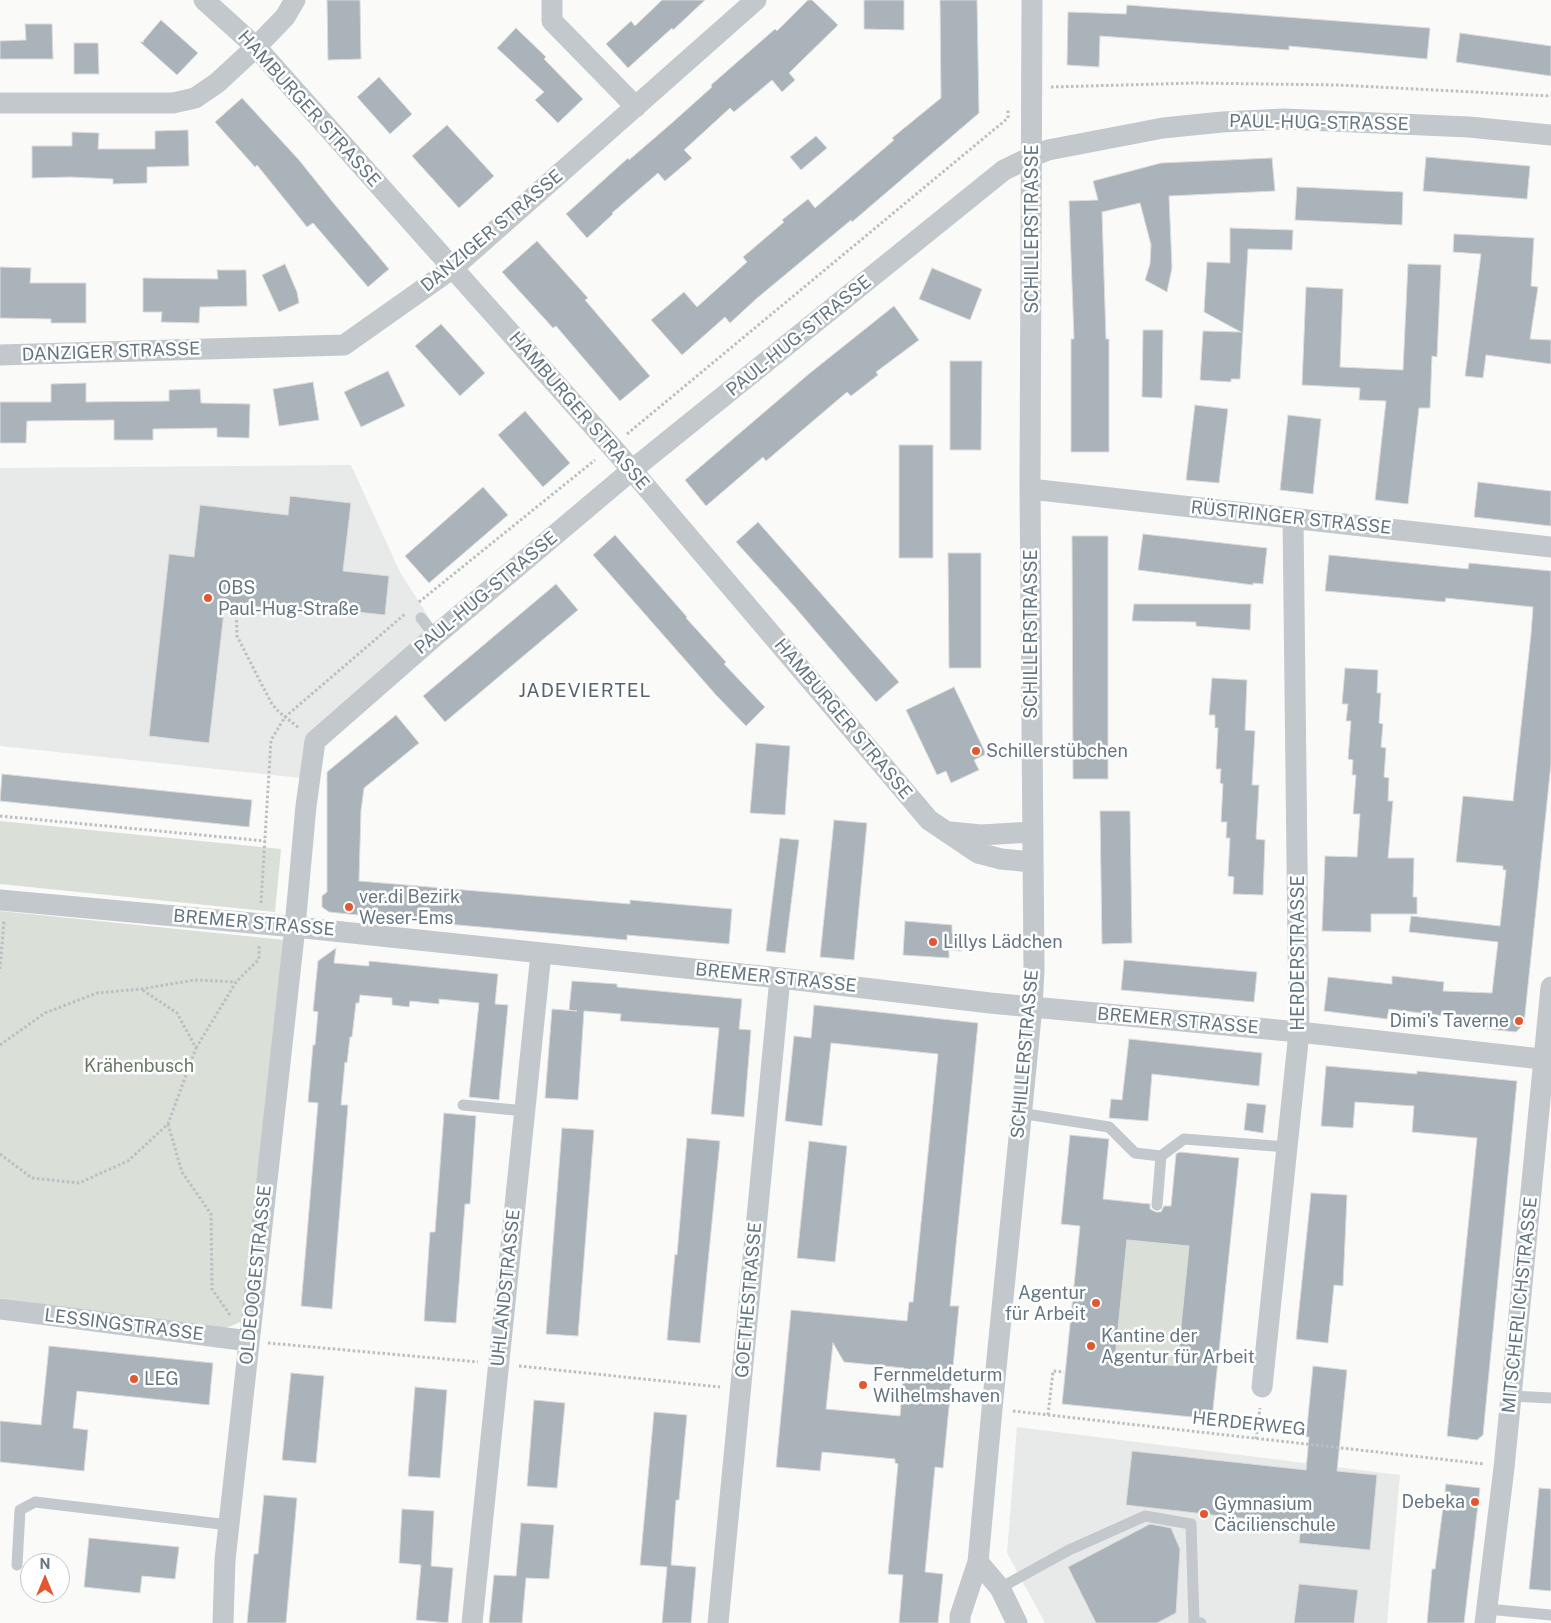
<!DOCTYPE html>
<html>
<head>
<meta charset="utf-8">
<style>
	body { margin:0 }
	#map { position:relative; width:1551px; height:1623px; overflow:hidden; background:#fafaf8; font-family:"Public Sans",sans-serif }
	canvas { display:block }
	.north { position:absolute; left:20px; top:1553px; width:50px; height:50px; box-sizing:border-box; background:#fff; border:1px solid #c1c8cd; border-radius:50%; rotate:0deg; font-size:14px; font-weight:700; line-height:20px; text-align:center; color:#657683 }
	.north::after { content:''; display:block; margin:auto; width:18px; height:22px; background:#e4572e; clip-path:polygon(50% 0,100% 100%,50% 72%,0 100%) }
</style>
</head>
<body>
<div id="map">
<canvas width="1551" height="1623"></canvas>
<div class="north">N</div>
</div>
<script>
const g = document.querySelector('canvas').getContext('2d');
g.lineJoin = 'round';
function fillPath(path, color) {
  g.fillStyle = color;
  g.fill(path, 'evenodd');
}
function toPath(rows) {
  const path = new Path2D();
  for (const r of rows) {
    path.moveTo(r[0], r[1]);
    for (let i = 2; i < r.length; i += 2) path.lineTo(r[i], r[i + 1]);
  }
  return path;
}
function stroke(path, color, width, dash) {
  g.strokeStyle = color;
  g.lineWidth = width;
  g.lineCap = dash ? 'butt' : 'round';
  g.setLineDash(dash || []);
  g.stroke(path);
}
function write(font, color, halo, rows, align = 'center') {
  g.font = font + ' "Public Sans",sans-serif';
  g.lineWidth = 5;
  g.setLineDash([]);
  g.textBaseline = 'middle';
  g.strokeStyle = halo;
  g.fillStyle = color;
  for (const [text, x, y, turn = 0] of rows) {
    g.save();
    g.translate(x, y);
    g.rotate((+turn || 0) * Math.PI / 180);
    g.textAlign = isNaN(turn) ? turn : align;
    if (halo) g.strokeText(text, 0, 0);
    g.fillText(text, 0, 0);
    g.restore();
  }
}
const built = toPath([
	[351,465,400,572,433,624,307,737,301,778,0,746,0,468],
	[1017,1427,1400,1475,1387,1623,1045,1623,1007,1553]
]);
const green = toPath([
	[0,821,281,849,275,912,0,884],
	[0,911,295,941,250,1318,221,1330,0,1298],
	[1127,1240,1189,1246,1177,1366,1115,1359]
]);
const building = toPath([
	[327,0,360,0,361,59,328,60,327,0],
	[662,0,705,0,673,30,672,28,628,68,606,44,631,21,635,26,662,0],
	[808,0,812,0,838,25,789,73,795,80,782,92,772,80,734,112,730,108,684,150,692,158,665,181,658,173,612,213,613,214,587,238,566,214,628,158,629,160,673,122,712,87,711,85,775,29,777,31,808,0],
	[864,0,904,0,904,30,864,29,864,0],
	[940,0,977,0,979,113,852,222,851,220,756,299,730,323,725,317,682,355,651,320,684,292,697,307,747,262,743,257,784,222,782,220,808,199,815,208,894,140,892,138,941,98,940,0],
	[1127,5,1430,28,1427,59,1289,46,1289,50,1100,36,1099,67,1067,65,1068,12,1126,14,1127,5],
	[161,20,198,53,177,75,140,42,144,42,143,41,161,20],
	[25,24,52,24,53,59,0,59,0,41,26,40,25,24],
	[516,28,546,57,544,59,583,99,558,123,535,100,544,92,497,48,516,28],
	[1460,33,1551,46,1551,76,1456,62,1460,33],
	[74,43,98,43,99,74,74,74,74,43],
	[379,77,412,114,390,134,357,97,379,77],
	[242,98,299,160,335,205,389,269,368,287,313,223,307,227,257,165,255,167,215,122,242,98],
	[447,125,494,176,459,208,412,156,447,125],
	[188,130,189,166,147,167,147,183,113,184,113,179,71,177,32,178,32,146,72,146,72,132,99,133,98,149,155,149,155,131,188,130],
	[816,136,827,148,801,170,790,157,816,136],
	[1426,157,1530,166,1527,199,1423,191,1426,157],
	[1272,158,1275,191,1169,196,1172,268,1167,292,1145,280,1150,264,1151,245,1140,203,1102,212,1106,339,1109,339,1109,452,1071,452,1071,339,1074,339,1069,201,1098,200,1093,181,1161,163,1272,158],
	[1297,187,1403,192,1402,225,1295,220,1297,187],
	[1230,228,1293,230,1292,250,1248,249,1240,379,1231,379,1231,382,1200,380,1203,331,1241,332,1204,312,1207,262,1230,263,1230,228],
	[1454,234,1534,238,1531,286,1538,287,1530,339,1551,340,1551,364,1486,355,1483,378,1465,376,1481,254,1453,252,1454,234],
	[537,241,588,298,585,300,650,376,620,401,556,326,553,328,502,272,537,241],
	[285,264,297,292,299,303,279,312,262,275,285,264],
	[1408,264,1441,265,1437,357,1432,356,1430,408,1419,408,1408,504,1375,500,1386,401,1359,400,1360,388,1302,385,1306,287,1343,289,1340,367,1403,370,1408,264],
	[0,267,31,268,30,283,86,283,86,323,51,323,51,319,0,318,0,267],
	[932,268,982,289,970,320,919,299,932,268],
	[217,270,246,270,247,306,200,307,199,323,161,322,162,312,143,312,143,278,218,279,217,270],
	[894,306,919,340,876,372,878,375,851,396,847,392,766,461,763,457,706,506,685,480,810,373,894,306],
	[441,324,485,373,460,396,415,346,441,324],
	[1143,330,1163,330,1162,398,1142,397,1143,330],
	[950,361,982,361,981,450,950,450,950,361],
	[388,371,405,406,361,427,344,392,388,371],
	[313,382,319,420,279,426,273,389,313,382],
	[86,383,86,402,169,401,169,390,200,389,201,403,250,404,249,438,217,437,217,428,153,429,153,440,114,440,114,420,27,421,26,443,0,443,0,402,51,402,51,384,86,383],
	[1195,405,1228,409,1219,483,1186,480,1195,405],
	[525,411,570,463,543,487,498,435,525,411],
	[1288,415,1321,419,1313,494,1280,490,1288,415],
	[899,445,933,445,933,558,899,558,899,445],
	[1478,482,1551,491,1551,526,1474,517,1478,482],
	[483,487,508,515,429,583,405,556,483,487],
	[290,496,351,503,343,571,389,576,385,615,339,610,338,616,225,603,209,743,149,736,169,554,194,557,200,505,288,515,290,496],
	[758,522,899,682,876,702,794,606,736,542,758,522],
	[1143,534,1267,548,1263,584,1253,583,1253,585,1138,570,1143,534],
	[615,535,687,617,686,618,726,662,724,664,765,707,746,726,716,695,593,555,615,535],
	[1072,536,1108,536,1108,779,1073,779,1072,536],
	[948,553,981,553,981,668,949,668,948,553],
	[1329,555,1468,569,1469,563,1551,571,1551,764,1524,1024,1516,1032,1458,1026,1459,1018,1389,1009,1387,1019,1324,1011,1328,977,1392,984,1392,976,1444,982,1443,991,1492,993,1498,942,1409,932,1411,916,1500,926,1506,870,1503,870,1503,866,1456,862,1463,796,1513,801,1531,634,1533,607,1446,598,1445,602,1325,591,1329,555],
	[556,584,578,610,445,722,423,696,556,584],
	[1134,604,1251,604,1250,630,1196,626,1196,622,1132,621,1134,604],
	[1345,668,1378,670,1377,693,1381,693,1379,723,1383,724,1381,747,1386,748,1384,777,1389,778,1388,801,1393,801,1388,858,1414,858,1413,897,1417,897,1417,914,1371,914,1371,932,1322,931,1325,856,1357,857,1360,814,1353,814,1356,775,1352,775,1353,760,1348,759,1351,721,1346,721,1348,704,1342,704,1345,668],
	[1212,678,1247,680,1245,730,1255,731,1252,785,1259,785,1256,839,1265,840,1263,895,1233,894,1234,877,1228,876,1230,838,1226,838,1227,822,1221,822,1223,784,1220,783,1221,769,1216,769,1218,728,1215,728,1215,715,1209,715,1212,678],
	[954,687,986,754,974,760,979,770,951,783,946,771,937,775,906,710,954,687],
	[396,715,419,743,364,788,361,810,359,881,630,904,630,900,732,909,729,944,627,935,627,940,447,924,329,912,322,907,322,896,327,892,327,772,396,715],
	[756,743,790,746,785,815,750,813,756,743],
	[2,774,252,800,249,827,0,801,2,774],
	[1100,811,1130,811,1132,943,1102,944,1100,811],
	[834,820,867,823,854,960,820,957,834,820],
	[780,838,799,840,785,953,766,951,780,838],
	[905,921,952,925,952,933,963,934,962,951,949,950,949,958,903,955,905,921],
	[336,948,334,963,369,966,369,961,498,974,495,1004,508,1005,499,1100,469,1097,479,1003,439,999,439,1004,410,1001,409,1007,392,1005,392,998,360,995,359,1003,356,1003,352,1037,350,1037,347,1063,345,1062,341,1105,348,1105,332,1309,301,1306,318,1103,308,1102,313,1045,315,1045,318,1012,313,1011,318,961,336,948],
	[1124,960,1257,972,1254,1002,1121,990,1124,960],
	[572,981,617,984,617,987,742,999,739,1029,751,1030,744,1117,711,1114,719,1028,620,1021,621,1014,584,1011,578,1100,545,1098,552,1009,577,1011,569,1010,572,981],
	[814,1005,978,1023,950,1306,959,1306,943,1468,935,1467,925,1572,943,1574,938,1623,899,1623,903,1575,888,1574,898,1464,895,1463,895,1459,822,1452,820,1471,776,1467,791,1310,907,1321,909,1302,913,1302,938,1054,831,1043,822,1126,785,1121,794,1036,811,1038,814,1005],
	[833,1343,844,1362,904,1368,900,1416,826,1409,833,1343],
	[1129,1039,1262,1053,1259,1086,1152,1074,1148,1121,1109,1118,1111,1099,1122,1100,1129,1039],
	[1326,1066,1417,1074,1417,1071,1517,1081,1483,1435,1477,1440,1447,1436,1477,1138,1412,1132,1414,1106,1355,1102,1353,1128,1321,1126,1326,1066],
	[1247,1103,1266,1105,1263,1133,1244,1130,1247,1103],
	[444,1113,476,1116,470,1204,465,1204,456,1323,424,1321,430,1232,435,1232,444,1113],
	[562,1128,594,1130,578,1336,546,1334,562,1128],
	[1070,1135,1109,1139,1103,1199,1150,1204,1150,1209,1156,1212,1161,1212,1164,1206,1171,1206,1176,1154,1180,1152,1239,1158,1212,1419,1062,1404,1080,1226,1061,1224,1070,1135],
	[1127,1240,1189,1246,1177,1366,1115,1359,1127,1240],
	[687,1138,720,1141,700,1343,667,1340,675,1254,677,1255,687,1138],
	[809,1141,847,1146,835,1262,797,1258,809,1141],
	[1311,1193,1347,1195,1343,1286,1334,1285,1328,1343,1296,1339,1311,1193],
	[49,1346,213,1363,209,1405,77,1391,73,1428,88,1430,84,1471,0,1462,0,1421,41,1425,49,1346],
	[1313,1366,1347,1370,1337,1471,1377,1475,1370,1550,1299,1543,1301,1525,1126,1505,1132,1451,1306,1470,1309,1437,1306,1437,1313,1366],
	[291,1373,324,1376,316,1463,282,1460,291,1373],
	[415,1387,447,1390,440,1478,408,1476,415,1387],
	[534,1400,565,1403,557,1488,527,1486,534,1400],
	[654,1412,687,1415,679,1500,676,1500,671,1565,696,1567,691,1623,662,1623,667,1567,640,1565,654,1412],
	[1446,1484,1480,1488,1464,1623,1427,1623,1432,1569,1435,1569,1446,1484],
	[1539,1488,1551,1489,1551,1591,1529,1589,1539,1488],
	[264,1495,297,1498,286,1623,247,1623,254,1554,258,1554,264,1495],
	[402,1509,434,1511,431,1566,453,1568,448,1623,416,1620,421,1565,399,1563,402,1509],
	[521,1523,554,1525,549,1579,526,1578,522,1623,489,1623,494,1575,516,1576,521,1523],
	[1150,1524,1171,1528,1180,1549,1176,1613,1157,1623,1096,1623,1068,1567,1150,1524],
	[89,1538,179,1547,175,1579,142,1576,140,1593,84,1587,89,1538],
	[1299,1584,1358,1590,1354,1623,1294,1623,1299,1584]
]);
const path = toPath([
	[1051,87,1195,83,1338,85,1551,96],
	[627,434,1008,118,1008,109],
	[419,602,595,460],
	[236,605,237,636,262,685,272,704,279,712,299,728],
	[0,816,265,841],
	[261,903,271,740,285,717,405,614],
	[0,969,4,921],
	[0,1045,45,1013,97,993,141,989,195,980,236,982],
	[196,1048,236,982,259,959,259,944],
	[168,1124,182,1172,211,1214,212,1289,230,1315],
	[0,1154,32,1178,79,1183,128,1161,168,1124,196,1048,177,1013,141,989],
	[268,1343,478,1362],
	[519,1366,720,1387],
	[1013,1411,1484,1464],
	[1048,1415,1053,1371,1064,1372],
	[1256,1439,1260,1408]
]);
const lane = toPath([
	[421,618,435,636],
	[463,1105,525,1111],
	[1020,1113,1109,1127,1135,1153,1161,1156,1184,1139,1287,1147],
	[1157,1205,1161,1156],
	[1511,1396,1551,1398],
	[17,1565,20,1510,35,1502,229,1525],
	[1000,1588,1069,1550,1145,1516,1191,1524,1194,1622,1201,1623],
	[1487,1609,1551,1615]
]);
const street = toPath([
	[204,0,256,47,619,455,929,820,978,853,1001,859,1032,862],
	[552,0,552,21,636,107],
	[0,103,173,103,195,98,217,83,256,47,285,17,295,0],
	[0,355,344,345,453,268,756,0],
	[1030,489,1551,547],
	[950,832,981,835,1032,832],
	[0,900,295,927,780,978,990,1003,1299,1032,1551,1060],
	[0,1309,249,1341],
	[1262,1387,1299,1032,1293,518],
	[978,1562,1000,1588,1017,1623],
	[223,1623,225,1560,295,927,306,806,315,741,435,636,632,470,1004,170,1033,156,1048,150,1163,128,1222,122,1284,119,1469,127,1551,135],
	[472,1623,541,953],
	[718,1623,780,978],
	[960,1623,960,1616,978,1562,992,1409,1032,1007,1034,970,1030,489,1032,0],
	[1485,1623,1504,1468,1551,987]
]);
const markers = [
	[208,598,5,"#e4572e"],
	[976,751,5,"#e4572e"],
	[349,907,5,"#e4572e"],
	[933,942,5,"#e4572e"],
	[1519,1021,5,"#e4572e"],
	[1096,1303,5,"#e4572e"],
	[1091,1346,5,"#e4572e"],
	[134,1379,5,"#e4572e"],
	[863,1385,5,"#e4572e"],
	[1475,1502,5,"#e4572e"],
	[1204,1514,5,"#e4572e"]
];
const streetNames = [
	["HAMBURGER STRASSE",309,109,48],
	["PAUL-HUG-STRASSE",1319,123,1],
	["SCHILLERSTRASSE",1032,229,-90],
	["DANZIGER STRASSE",492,231,-40],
	["PAUL-HUG-STRASSE",799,336,-39],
	["DANZIGER STRASSE",111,352,-2],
	["HAMBURGER STRASSE",579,411,49],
	["RÜSTRINGER STRASSE",1291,518,6],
	["PAUL-HUG-STRASSE",486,593,-40],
	["SCHILLERSTRASSE",1031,634,-90],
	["HAMBURGER STRASSE",843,719,50],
	["BREMER STRASSE",254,923,5],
	["HERDERSTRASSE",1298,953,-90],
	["BREMER STRASSE",776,978,6],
	["BREMER STRASSE",1178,1021,5],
	["SCHILLERSTRASSE",1025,1054,-85],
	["OLDEOOGESTRASSE",256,1275,-84],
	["UHLANDSTRASSE",506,1288,-84],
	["GOETHESTRASSE",749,1300,-85],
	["MITSCHERLICHSTRASSE",1520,1305,-84],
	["LESSINGSTRASSE",124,1325,7],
	["HERDERWEG",1249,1424,6]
];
const poiNames = [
	["OBS",218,588],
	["Paul-Hug-Straße",218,609],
	["Schillerstübchen",986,751],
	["ver.di Bezirk",359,897],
	["Weser-Ems",359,918],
	["Lillys Lädchen",943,942],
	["Dimi's Taverne",1509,1021,"right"],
	["Agentur",1086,1293,"right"],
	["für Arbeit",1086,1314,"right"],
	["Kantine der",1101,1336],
	["Agentur für Arbeit",1101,1357],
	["Fernmeldeturm",873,1375],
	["Wilhelmshaven",873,1396],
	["LEG",144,1379],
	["Debeka",1465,1502,"right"],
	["Gymnasium",1214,1504],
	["Cäcilienschule",1214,1525]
];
const parkNames = [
	["Krähenbusch",139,1066]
];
const neighbourhoodNames = [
	["JADEVIERTEL",585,691]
];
fillPath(built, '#e8e9e9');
fillPath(green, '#dadfd7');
fillPath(building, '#aab3b9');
stroke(building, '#dcdcda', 1);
stroke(path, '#bbbfc2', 3, [2.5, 2.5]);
stroke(lane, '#c3c8cc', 11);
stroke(street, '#c3c8cc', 21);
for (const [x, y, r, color] of markers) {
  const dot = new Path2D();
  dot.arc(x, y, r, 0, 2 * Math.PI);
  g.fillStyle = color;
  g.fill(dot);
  stroke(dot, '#fff', 2);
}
write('18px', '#657683', '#fff', streetNames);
write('18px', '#657683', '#fff', poiNames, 'left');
write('18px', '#687a64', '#fff', parkNames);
g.letterSpacing = '1px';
write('19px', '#57646e', '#fff', neighbourhoodNames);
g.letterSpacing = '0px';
</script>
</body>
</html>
